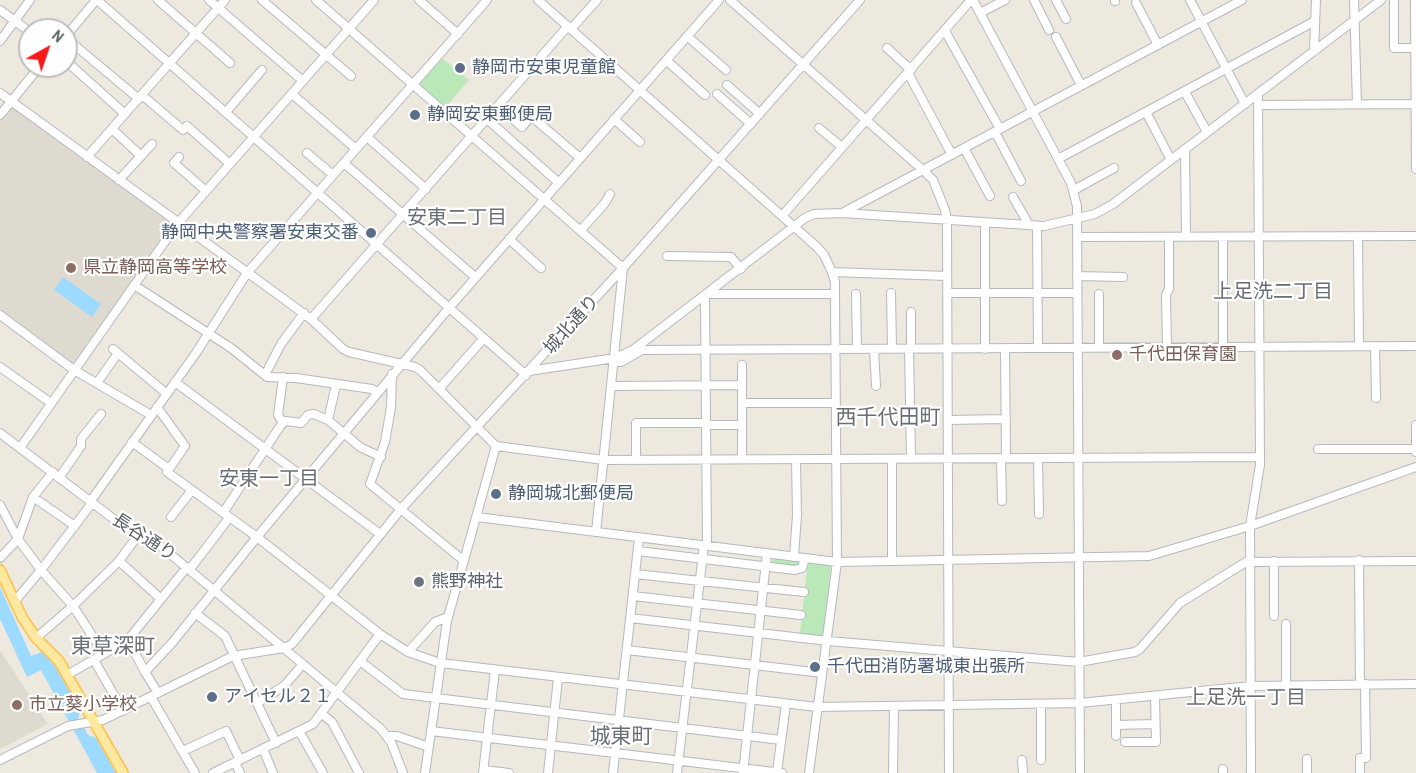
<!DOCTYPE html>
<html>
<head>
<meta charset="utf-8">
<style>
	body { margin:0 }
	#map { position:relative; width:1416px; height:773px; overflow:hidden; background:#ede9de; font-family:"Archivo Narrow",sans-serif }
	canvas { display:block }
	.north { position:absolute; left:18px; top:18px; width:60px; height:60px; box-sizing:border-box; background:#fff; border:2px solid #bcbec0; border-radius:50%; rotate:40deg; font-size:16px; font-weight:700; line-height:24px; text-align:center; color:#585d62 }
	.north::after { content:''; display:block; margin:auto; width:21px; height:27px; background:#f91918; clip-path:polygon(50% 0,100% 100%,50% 72%,0 100%) }
</style>
</head>
<body>
<div id="map">
<canvas width="1416" height="773"></canvas>
<div class="north">N</div>
</div>
<script>
const g = document.querySelector('canvas').getContext('2d');
g.lineJoin = 'round';
function fillPath(path, color) {
  g.fillStyle = color;
  g.fill(path, 'evenodd');
}
function toPath(rows) {
  const path = new Path2D();
  for (const r of rows) {
    path.moveTo(r[0], r[1]);
    for (let i = 2; i < r.length; i += 2) path.lineTo(r[i], r[i + 1]);
  }
  return path;
}
function stroke(path, color, width, dash) {
  g.strokeStyle = color;
  g.lineWidth = width;
  g.lineCap = dash ? 'butt' : 'round';
  g.setLineDash(dash || []);
  g.stroke(path);
}
function write(font, color, halo, rows, align = 'center') {
  g.font = font + ' "Archivo Narrow","Noto Sans JP",sans-serif';
  g.lineWidth = 4.5;
  g.setLineDash([]);
  g.textBaseline = 'middle';
  g.strokeStyle = halo;
  g.fillStyle = color;
  for (const [text, x, y, turn = 0] of rows) {
    g.save();
    g.translate(x, y);
    g.rotate((+turn || 0) * Math.PI / 180);
    g.textAlign = isNaN(turn) ? turn : align;
    if (halo) g.strokeText(text, 0, 0);
    g.fillText(text, 0, 0);
    g.restore();
  }
}
const education = toPath([
	[10,103,173,224,73,364,0,311,0,118],
	[0,650,48,724,0,749]
]);
const green = toPath([
	[442,58,469,80,446,107,419,85],
	[774,557,800,560,802,562,800,567,775,564,772,562],
	[808,562,831,565,823,636,800,633]
]);
const water = toPath([
	[63,277,101,304,92,317,54,290],
	[0,587,31,656,42,652,54,665,81,711,78,717,88,735,96,738,116,773,97,773,41,670,27,677,0,619]
]);
const minor = toPath([
	[97,0,526,375],
	[158,0,230,63],
	[209,0,303,81],
	[262,0,351,76],
	[316,0,623,268,596,532],
	[419,0,458,34],
	[538,0,817,247,824,255,832,272,835,282,835,295,837,562,809,773],
	[730,0,924,171,933,180,945,210,947,220,949,773],
	[973,0,1071,183,1077,206,1080,773],
	[1034,0,1049,30],
	[1056,0,1066,19],
	[1115,0,1115,1],
	[1190,0,1245,104],
	[1354,0,1357,104],
	[1394,0,1394,48,1416,48],
	[1415,0,1416,169],
	[1136,3,1158,45],
	[0,10,30,32],
	[980,13,1005,0],
	[571,29,597,0],
	[945,31,1000,129],
	[66,36,96,0],
	[687,36,726,70],
	[1056,37,1081,85],
	[66,38,139,99],
	[0,41,30,0],
	[887,48,911,70],
	[1314,51,1316,0],
	[666,60,705,95],
	[66,61,125,114],
	[908,73,952,155],
	[727,85,760,114],
	[1185,92,1207,132],
	[0,93,277,294,311,319,343,349,349,352,415,367,420,370,496,446,447,621,425,773],
	[292,94,356,149],
	[717,94,751,124],
	[142,95,183,130,187,126,230,164],
	[1259,105,1416,104],
	[498,106,522,127,531,116,580,158],
	[226,112,262,70],
	[1146,112,1171,160],
	[0,115,40,66],
	[487,119,559,183],
	[614,119,640,142],
	[819,128,842,147],
	[112,129,141,156],
	[995,132,1021,181],
	[367,137,426,189],
	[964,148,990,196],
	[1185,149,1186,237],
	[307,153,333,175],
	[87,157,225,0],
	[179,157,174,163,206,191],
	[1058,159,1315,21],
	[344,163,475,277],
	[119,180,152,144],
	[1074,190,1114,168],
	[1013,197,1029,225],
	[844,212,1242,0],
	[782,216,971,0],
	[985,223,985,349],
	[1037,226,1038,348],
	[581,230,605,203,610,194],
	[1077,237,1416,236],
	[1358,237,1359,346],
	[509,239,541,268],
	[667,256,731,257,741,269],
	[832,272,947,276],
	[1077,276,1123,277],
	[134,285,231,348,267,377,296,378,372,389,377,392],
	[891,293,892,349],
	[947,293,1077,293],
	[708,294,835,294],
	[856,294,857,349],
	[1099,294,1099,348],
	[705,297,707,545],
	[911,312,911,349],
	[0,315,74,370,151,415],
	[311,319,568,26],
	[1375,346,1376,398],
	[1223,347,1223,237],
	[1005,348,1006,458],
	[1167,348,1166,295,1169,289,1169,237],
	[113,349,167,394],
	[874,349,876,386],
	[909,349,911,459],
	[614,362,621,362,642,350,1416,346],
	[0,367,51,403],
	[529,371,615,358,633,350,805,218,814,214,842,213,1044,226,1095,214,1113,204,1381,0],
	[392,374,391,407,385,442,370,484,464,561],
	[265,375,281,344,304,313],
	[175,382,380,534],
	[97,383,118,353],
	[612,386,742,385],
	[439,389,484,338],
	[742,403,835,403],
	[157,407,185,446,167,472,257,537,380,634,408,652,440,663,817,707,1080,703,1251,686,1416,684],
	[328,420,336,385],
	[948,420,1006,419],
	[283,423,278,415,283,377],
	[707,425,742,425],
	[0,433,115,520,163,548,381,729,391,742,403,773],
	[132,442,169,469],
	[496,446,604,460,1260,457],
	[20,448,178,223,374,0],
	[1318,449,1416,449],
	[1416,452,1416,425],
	[1001,458,1002,501],
	[1038,458,1039,514],
	[742,459,742,365],
	[892,459,892,561],
	[636,460,636,423,707,423],
	[59,478,81,446,81,439,101,414],
	[33,497,75,526],
	[90,502,196,353,247,273,487,0],
	[0,505,18,539,41,570,73,606,104,654],
	[223,513,281,425,286,421,301,423,308,415,314,414,328,420,360,447,381,457],
	[171,517,192,490],
	[477,517,837,562,1149,556,1250,526,1416,467],
	[638,551,795,570,802,568,805,558],
	[794,557,797,515,796,459],
	[0,558,18,539,33,497,53,472],
	[1359,560,1360,684],
	[119,561,161,599,128,640,145,672,172,643,257,537,449,308,719,0],
	[1274,561,1274,616],
	[190,569,229,518],
	[635,574,804,592],
	[633,596,801,615],
	[161,599,187,567],
	[15,601,41,570,92,503],
	[195,613,225,636,276,743],
	[630,618,828,641,1079,662,1135,652,1140,649,1180,603,1246,562,1416,561],
	[1286,624,1286,685],
	[36,638,73,606,119,561,139,534],
	[627,650,822,673],
	[408,652,435,622,448,617],
	[94,660,123,711],
	[360,661,403,694,781,740],
	[145,672,158,693],
	[67,675,128,640],
	[1365,684,1366,758],
	[151,697,195,773],
	[257,703,284,686,303,664],
	[1041,704,1041,760],
	[322,714,332,722,359,773],
	[1116,725,1155,724],
	[299,731,323,773],
	[431,731,782,773],
	[387,736,397,736,429,747],
	[1116,736,1116,700],
	[1125,742,1156,742,1155,696],
	[263,749,273,773],
	[183,751,226,731,240,760],
	[1360,758,1360,773],
	[0,760,68,726,103,720,233,656,284,648,292,644,401,509,623,268,860,0],
	[1022,760,1023,773],
	[235,762,240,773],
	[1223,769,1223,773],
	[484,770,509,773],
	[777,772,786,704],
	[213,773,313,724,380,634],
	[483,773,495,670],
	[548,773,558,678],
	[613,773,639,538],
	[677,773,704,545],
	[743,773,767,553],
	[893,773,894,706],
	[1251,773,1250,526,1260,465,1258,94],
	[1307,773,1307,759]
]);
const major = toPath([
	[0,570,22,617,36,638,59,661,123,773]
]);
const markers = [
	[460,68,6,"#5c6f8a"],
	[415,115,6,"#5c6f8a"],
	[371,233,6,"#5c6f8a"],
	[71,268,6,"#8d6e63"],
	[1117,355,6,"#8d6e63"],
	[496,494,6,"#5c6f8a"],
	[419,582,6,"#6b7280"],
	[815,667,6,"#5c6f8a"],
	[212,697,6,"#5c6f8a"],
	[17,705,6,"#8d6e63"]
];
const serviceNames = [
	["静岡市安東児童館",472,68],
	["静岡安東郵便局",427,115],
	["静岡中央警察署安東交番",359,233,"right"],
	["静岡城北郵便局",508,494],
	["千代田消防署城東出張所",827,667],
	["アイセル２１",224,697]
];
const educationNames = [
	["県立静岡高等学校",83,268],
	["千代田保育園",1129,355],
	["市立葵小学校",29,705]
];
const streetNames = [
	["城北通り",572,325,-48],
	["長谷通り",144,538,33]
];
const worshipNames = [
	["熊野神社",431,582]
];
const neighbourhoodNames = [
	["安東二丁目",457,219],
	["上足洗二丁目",1273,293],
	["安東一丁目",269,480],
	["上足洗一丁目",1246,699]
];
const quarterNames = [
	["西千代田町",888,418],
	["東草深町",113,647],
	["城東町",621,737]
];
fillPath(education, '#dfdacf');
fillPath(green, '#bbe8b8');
fillPath(water, '#9cdbff');
stroke(minor, '#b5b8bd', 10);
stroke(major, '#ffbd46', 12);
stroke(minor, '#fff', 8);
stroke(major, '#ffe9a1', 9);
for (const [x, y, r, color] of markers) {
  const dot = new Path2D();
  dot.arc(x, y, r, 0, 2 * Math.PI);
  g.fillStyle = color;
  g.fill(dot);
  stroke(dot, '#fff', 2);
}
write('18px', '#4e5e75', '#fff', serviceNames, 'left');
write('18px', '#785e54', '#fff', educationNames, 'left');
write('18px', '#585d62', '#fff', streetNames);
write('18px', '#5b616d', '#fff', worshipNames, 'left');
write('20px', '#696f74', '#fff', neighbourhoodNames);
write('21px', '#696f74', '#fff', quarterNames);
</script>
</body>
</html>
